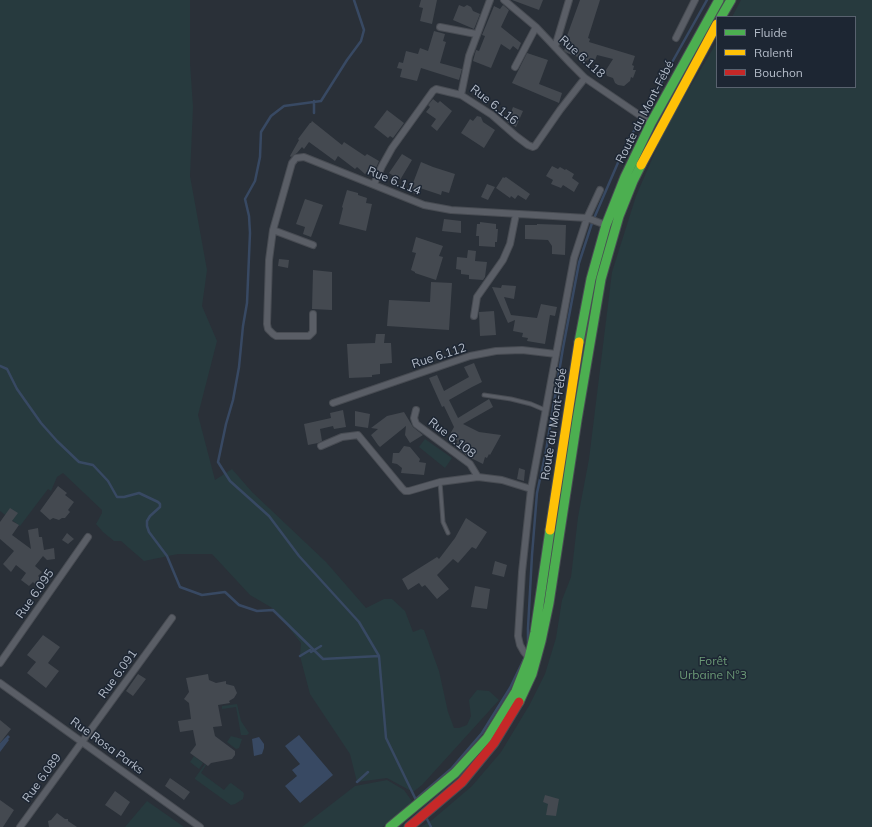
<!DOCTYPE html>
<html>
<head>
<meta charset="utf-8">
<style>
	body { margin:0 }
	#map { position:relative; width:872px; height:827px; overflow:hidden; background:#2a3038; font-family:Mulish,sans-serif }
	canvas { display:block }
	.legend { position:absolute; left:716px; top:16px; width:140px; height:72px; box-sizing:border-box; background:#1d2633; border:1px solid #59626f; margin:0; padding:5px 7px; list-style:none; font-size:12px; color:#b4bcc9 }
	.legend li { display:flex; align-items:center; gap:8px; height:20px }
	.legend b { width:20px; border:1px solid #59626f }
</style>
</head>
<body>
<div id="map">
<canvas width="872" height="827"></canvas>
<ul class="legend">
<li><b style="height:5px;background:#4caf50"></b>Fluide</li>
<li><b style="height:5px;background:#ffc107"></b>Ralenti</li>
<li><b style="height:5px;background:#c62828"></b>Bouchon</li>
</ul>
</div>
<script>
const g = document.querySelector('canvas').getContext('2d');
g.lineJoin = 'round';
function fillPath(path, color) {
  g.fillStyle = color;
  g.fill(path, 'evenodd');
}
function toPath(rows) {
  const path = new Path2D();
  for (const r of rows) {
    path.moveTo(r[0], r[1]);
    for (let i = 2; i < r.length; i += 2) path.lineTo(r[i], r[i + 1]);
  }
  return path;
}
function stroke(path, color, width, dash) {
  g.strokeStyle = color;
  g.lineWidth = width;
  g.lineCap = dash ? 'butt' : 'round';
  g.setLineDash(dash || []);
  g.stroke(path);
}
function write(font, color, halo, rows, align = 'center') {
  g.font = font + ' Mulish,sans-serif';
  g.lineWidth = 3;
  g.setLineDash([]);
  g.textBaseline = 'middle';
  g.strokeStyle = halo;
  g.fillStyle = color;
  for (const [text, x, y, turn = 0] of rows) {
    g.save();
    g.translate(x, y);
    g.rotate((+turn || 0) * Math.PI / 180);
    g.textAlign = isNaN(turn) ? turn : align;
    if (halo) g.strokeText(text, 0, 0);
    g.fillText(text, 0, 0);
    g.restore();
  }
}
const green = toPath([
	[0,0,190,0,190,63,193,107,190,176,207,270,202,306,217,341,198,415,215,480,232,469,252,492,326,562,366,608,384,599,392,599,405,611,413,632,421,629,424,630,439,671,448,712,454,728,459,728,467,725,471,716,469,700,477,690,489,691,499,700,422,785,413,792,387,778,357,782,350,754,310,694,300,656,301,643,274,609,250,595,212,554,178,554,144,561,121,541,114,541,103,532,96,524,102,513,102,510,63,473,57,477,51,491,48,489,20,526,0,511],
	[741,0,872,0,872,827,421,827,432,820,472,786,501,752,530,704,545,674,556,638,562,600,571,577,578,517,589,459,612,272,636,196,665,129,717,42,717,87,855,87,855,17,732,17],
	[425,439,452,458,445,468,419,447],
	[237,704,241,721,249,733,247,735,241,735,236,707,222,709,222,706],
	[231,736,242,739,239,748,236,749,227,742],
	[194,756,203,763,199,769,190,762],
	[205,764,206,765,201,773,224,790,229,784,231,783,243,792,244,794,243,799,235,804,231,805,195,779,195,778],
	[387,780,404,790,414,804,382,827,302,827,355,786],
	[147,801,184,827,125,827]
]);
const water = toPath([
	[8,735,10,737,8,739,9,740,0,752,0,743],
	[299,735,333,775,300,803,285,786,297,776,292,770,300,764,285,746],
	[259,737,264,744,264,748,262,754,254,756,252,739]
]);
const stream = toPath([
	[354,0,364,30,361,41,347,60,321,101,284,106,271,116,261,132,260,157,255,181,245,199,249,216,250,233,247,303,243,326,239,367,233,400,226,424,218,462,230,481,269,516,299,556,359,622,379,656,386,738,417,802],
	[314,113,314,101],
	[0,366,7,369,17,389,41,423,57,441,79,462,93,465,108,481,117,497,124,497,139,493,158,502,160,504,160,507,150,516,147,521,147,526,149,532,167,556,180,587,202,595,225,592,239,605,257,611,273,610,323,659,379,656],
	[528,645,528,628,532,555,537,493,546,451,563,348,579,263,592,223,623,151,629,138,644,117,670,66,707,0],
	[300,656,310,650,311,652,321,646],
	[357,782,368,772],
	[416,799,451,769,482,733,510,688,525,657],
	[426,817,431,827]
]);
const building = toPath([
	[421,0,437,0,432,24,420,21,423,8,419,7],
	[512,0,543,0,539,10],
	[580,0,600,0,588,38,590,39,589,42,635,56,632,65,634,66,633,70,636,70,633,78,631,77,630,81,624,86,618,85,615,83,613,78,607,76,606,73,606,70,613,59,597,55,594,63,587,60,584,63,581,62,578,60,578,57,567,53,564,51,566,45,564,44],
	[459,5,464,7,467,5,471,7,473,11,480,14,474,29,453,20],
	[503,5,509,10,501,27,521,43,518,50,513,46,510,50,501,44,491,68,473,61,476,50,479,51,485,36,482,35,494,6,500,9],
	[434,31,445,34,443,41,446,42,440,63,462,69,459,80,421,68,417,81,400,77,402,69,397,68,399,62,403,63,406,51,418,54,420,48,428,51],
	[527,53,548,60,539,84,562,93,559,103,512,83],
	[433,99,438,103,440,101,452,111,437,131,431,126,436,119,426,112,430,107,428,105],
	[513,107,523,111,516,127,507,122],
	[387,110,404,123,393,138,390,136,388,138,374,127],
	[477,116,481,117,483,122,495,130,484,148,461,133,470,119,473,121],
	[312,121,342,145,344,142,365,156,367,154,379,161,376,168,373,166,365,174,357,167,355,169,338,156,335,161,309,142,304,149,302,147,297,153,291,157,290,156,299,140,298,139,310,123,311,123],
	[402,154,412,160,400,180,389,173],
	[421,162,433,167,455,174,449,193,442,191,441,195,420,188,417,195,410,191],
	[552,166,558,169,560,167,565,170,566,169,574,174,572,178,579,183,574,192,563,185,561,188,551,184,553,180,546,176],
	[503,177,504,178,506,177,530,194,526,200,518,195,515,199,511,196,510,198,496,188],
	[487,184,495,187,488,200,481,197],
	[347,190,358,193,358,195,367,198,366,203,372,204,366,231,339,224,343,208,342,207],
	[305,199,323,205,311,237,303,234,305,227,296,224],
	[444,219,461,221,461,233,442,231],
	[480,222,496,224,496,229,498,229,497,242,495,242,495,247,479,246,479,236,476,236,477,224,480,224],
	[537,224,566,225,565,255,552,254,552,246,548,240,525,239,525,225,537,225],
	[416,237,443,246,439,256,443,257,436,280,415,273,415,272,411,270,416,253,412,252],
	[468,250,476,251,475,261,487,262,485,277,483,280,469,279,469,275,461,274,461,270,456,269,457,257,467,258],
	[279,259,289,260,288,268,278,266],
	[313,270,332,272,332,310,312,309],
	[431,282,452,283,449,330,387,326,389,300,430,302],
	[502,285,516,286,514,299,504,297,511,315,537,318,541,304,557,307,555,316,550,315,545,344,527,341,528,338,522,337,523,333,513,331,515,320,508,323,492,287,501,288],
	[494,311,496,335,480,336,479,312],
	[376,334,385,334,384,343,391,343,392,363,380,364,380,374,372,375,372,377,349,378,347,344,375,343],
	[474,363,482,382,472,387,449,400,458,418,489,399,493,407,463,424,479,432,501,435,490,455,489,454,487,458,485,457,483,464,467,456,454,446,458,441,449,436,454,427,444,406,442,407,429,378,437,375,444,391,469,377,464,367],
	[343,410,346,427,334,429,333,426,320,429,322,441,318,443,308,445,304,424,331,418,330,413],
	[355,411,370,414,368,428,355,426],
	[404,412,413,427,423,435,410,443,405,435,406,426,380,447,378,445,371,435,378,429,371,428,387,416],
	[404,446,410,447,420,459,419,462,426,463,424,475,401,473,402,468,397,464,392,463,393,453,399,453],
	[519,468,525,470,524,481,517,479],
	[58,486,67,493,65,495,74,502,68,510,70,512,65,518,62,518,59,520,53,518,50,520,40,511],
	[10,508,18,513,12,521,19,525,12,535,31,549,28,530,38,528,39,537,42,537,44,550,54,548,55,559,47,560,43,556,35,566,42,572,38,576,42,580,37,586,33,582,29,586,21,580,26,573,16,565,11,572,3,564,14,551,0,539,0,522],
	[466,518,487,532,476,549,472,547,458,563,453,559,437,575,449,589,437,599,425,585,422,587,419,583,408,590,402,579,437,557,439,559,455,538],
	[67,533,74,539,68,544,62,540],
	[495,561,507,565,504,577,492,574],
	[475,586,490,589,487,609,471,607],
	[43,635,60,647,48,663,59,671,46,688,27,673,36,662,27,655],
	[138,674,146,679,133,696,126,691],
	[208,674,209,680,216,683,226,681,226,684,234,686,237,693,234,698,229,701,230,703,218,705,222,726,213,727,215,736,235,751,235,755,232,759,211,763,208,766,190,753,196,745,193,730,180,732,178,721,191,719,189,703,184,699,189,692,186,678],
	[0,720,11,729,0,743],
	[170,778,190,792,184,800,165,786],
	[115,791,130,802,121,816,105,805],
	[545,795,559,799,556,816,546,815,548,804,543,802],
	[0,800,14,810,3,827,0,827],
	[57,813,65,819,68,819,68,821,77,827,49,827,48,821,51,820]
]);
const lane = toPath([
	[484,395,511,399,531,404,545,410],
	[440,482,443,522,448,533]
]);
const street = toPath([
	[490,0,469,56,461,95,492,115,516,136,528,145,533,147,535,146,560,110,585,78],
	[504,0,536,27,571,64,585,78,651,123],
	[440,27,476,34],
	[676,38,695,0],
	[555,47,569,0],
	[515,67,536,27],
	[374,184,382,166,392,148,433,91,436,89,461,95],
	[273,230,269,260,267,324,268,329,273,334,276,336,309,336,313,332,313,314],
	[313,245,273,230,292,163,296,158,304,157,424,205,451,210,587,218,606,225],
	[474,316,477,297,503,260,510,244,516,214],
	[333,403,470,356,496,351,522,350,556,354],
	[416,410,414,418,416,424,470,464,478,477,502,480,531,489],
	[321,446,342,437,358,435,402,488,405,491,409,491,440,482,478,477],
	[529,658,524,652,520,645,518,636,522,572,531,489,574,258,587,218,600,190],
	[0,663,88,537],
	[0,683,200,827],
	[20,827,172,618]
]);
const fast = toPath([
	[721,17,731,0],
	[579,342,591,279,606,225,625,177,651,123,719,0],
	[519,702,532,674,541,641,549,603,577,420,601,279,619,216,633,181,641,165],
	[390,827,455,773,487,738,516,691,529,658,535,632,550,530]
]);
const slow = toPath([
	[641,165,717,24],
	[550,530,579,342]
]);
const jam = toPath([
	[409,827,462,782,494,743,519,702]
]);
const streetNames = [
	["Rue 6.118",582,57,42],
	["Rue 6.116",494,105,38],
	["Route du Mont-Fébé",645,112,-63],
	["Rue 6.114",394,181,22],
	["Rue 6.112",439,356,-18],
	["Route du Mont-Fébé",554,424,-81],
	["Rue 6.108",452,438,38],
	["Rue 6.095",35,594,-55],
	["Rue 6.091",118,674,-54],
	["Rue Rosa Parks",107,746,36],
	["Rue 6.089",42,778,-54]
];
const parkNames = [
	["Forêt",713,661],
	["Urbaine N°3",713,675]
];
fillPath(green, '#273a3e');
fillPath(water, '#384963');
stroke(stream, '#384963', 2.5);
fillPath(building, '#444950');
stroke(lane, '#484c53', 5);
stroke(street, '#484c53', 8);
stroke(fast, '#484c53', 11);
stroke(slow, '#484c53', 11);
stroke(jam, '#484c53', 11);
stroke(lane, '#5a5e66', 3);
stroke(street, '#5a5e66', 6);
stroke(fast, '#4caf50', 9);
stroke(slow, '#ffc107', 9);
stroke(jam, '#c62828', 9);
write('12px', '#b4bcc9', '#1d2633', streetNames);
write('12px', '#6b9a76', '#1d2633', parkNames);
</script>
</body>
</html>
